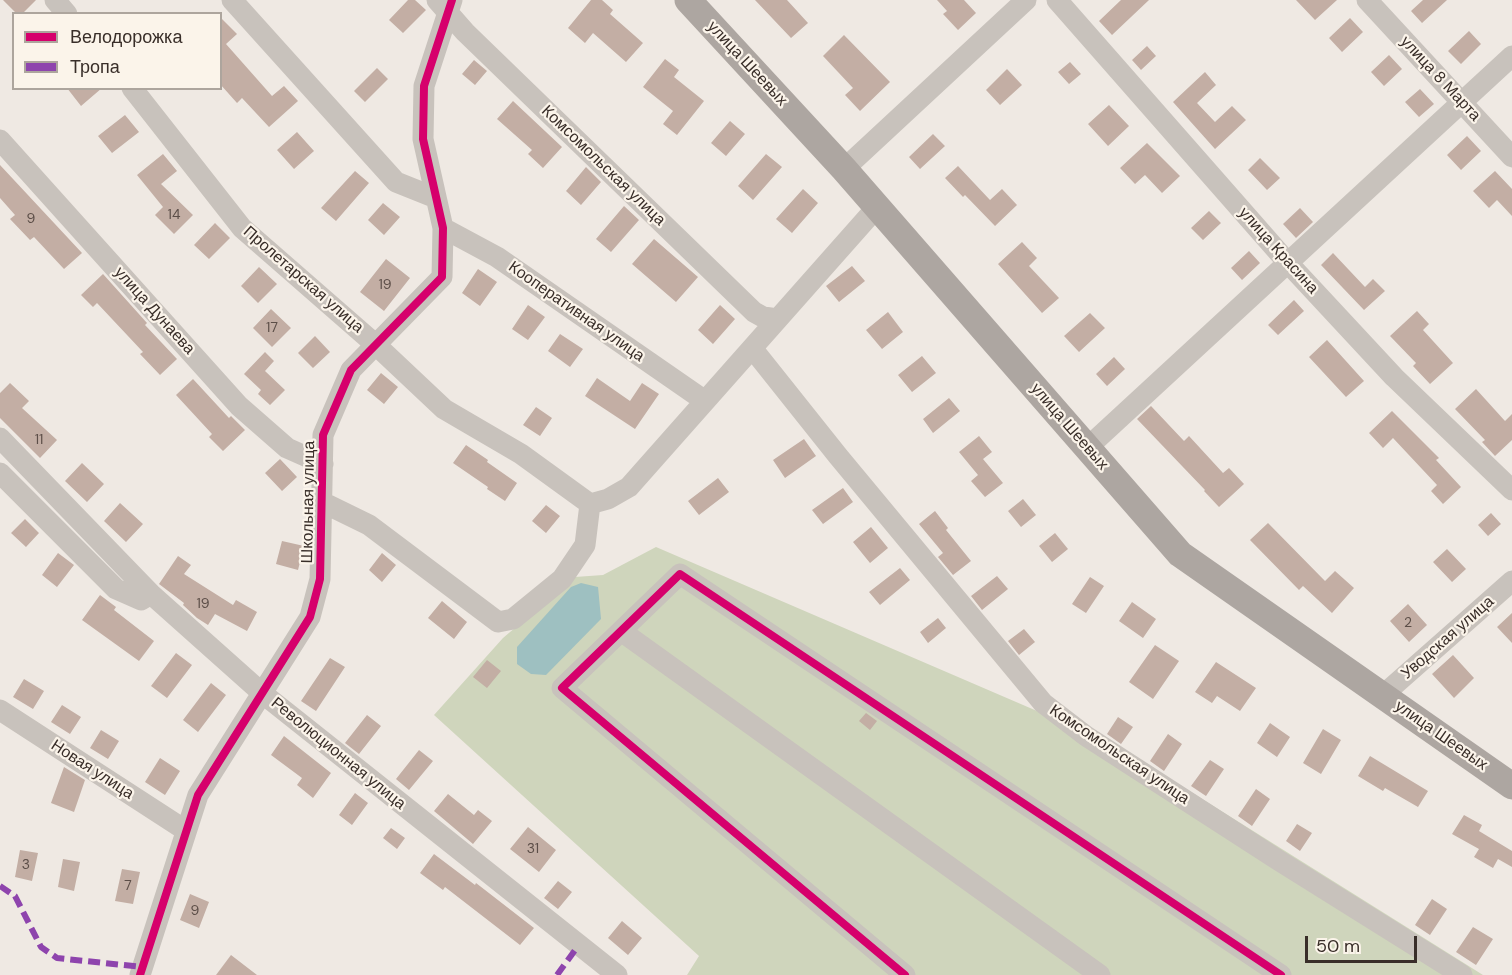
<!DOCTYPE html>
<html>
<head>
<meta charset="utf-8">
<style>
	body { margin:0 }
	#map { position:relative; width:1512px; height:975px; overflow:hidden; background:#efe9e3; font-family:"DM Sans",sans-serif }
	canvas { display:block }
	.legend { position:absolute; left:12px; top:12px; width:210px; height:78px; box-sizing:border-box; background:#fbf4ea; border:2px solid #ada59d; margin:0; padding:8px 10px; list-style:none; font-size:18px; color:#392e29 }
	.legend li { display:flex; align-items:center; gap:12px; height:30px }
	.legend b { width:30px; border:2px solid #ada59d }
	.scale { position:absolute; left:1305px; top:936px; width:112px; height:27px; box-sizing:border-box; border:3px solid #392e29; border-top:0; padding-left:8px; font-size:18px; line-height:21px; white-space:nowrap; color:#392e29; -webkit-text-stroke:4px #fbf4ea; paint-order:stroke }
</style>
</head>
<body>
<div id="map">
<canvas width="1512" height="975"></canvas>
<ul class="legend">
<li><b style="height:8px;background:#d6006c"></b>Велодорожка</li>
<li><b style="height:8px;background:#8e44ad"></b>Тропа</li>
</ul>
<div class="scale">50 m</div>
</div>
<script>
const g = document.querySelector('canvas').getContext('2d');
g.lineJoin = 'round';
function fillPath(path, color) {
  g.fillStyle = color;
  g.fill(path, 'evenodd');
}
function toPath(rows) {
  const path = new Path2D();
  for (const r of rows) {
    path.moveTo(r[0], r[1]);
    for (let i = 2; i < r.length; i += 2) path.lineTo(r[i], r[i + 1]);
  }
  return path;
}
function stroke(path, color, width, dash) {
  g.strokeStyle = color;
  g.lineWidth = width;
  g.lineCap = dash ? 'butt' : 'round';
  g.setLineDash(dash || []);
  g.stroke(path);
}
function write(font, color, halo, rows, align = 'center') {
  g.font = font + ' "DM Sans",sans-serif';
  g.lineWidth = 4.5;
  g.setLineDash([]);
  g.textBaseline = 'middle';
  g.strokeStyle = halo;
  g.fillStyle = color;
  for (const [text, x, y, turn = 0] of rows) {
    g.save();
    g.translate(x, y);
    g.rotate((+turn || 0) * Math.PI / 180);
    g.textAlign = isNaN(turn) ? turn : align;
    if (halo) g.strokeText(text, 0, 0);
    g.fillText(text, 0, 0);
    g.restore();
  }
}
const green = toPath([
	[656,547,1116,745,1483,975,687,975,699,956,434,715,503,638,575,577,603,575]
]);
const water = toPath([
	[581,583,598,587,601,619,546,675,531,674,517,664,517,647,571,587]
]);
const building = toPath([
	[3,0,36,0,22,14,17,14],
	[408,0,415,0,426,10,403,33,389,20],
	[591,0,602,0,613,10,610,14,643,43,626,62,593,33,585,43,568,28],
	[755,0,787,0,808,23,791,38],
	[937,0,964,0,976,13,958,30,943,14,947,11],
	[1121,0,1149,0,1112,35,1099,21],
	[1296,0,1337,0,1315,20],
	[1423,0,1447,0,1422,23,1411,11],
	[220,17,237,34,226,44,272,96,284,86,298,101,269,127,242,98,237,103,220,84],
	[1350,18,1363,32,1342,52,1329,38],
	[1469,31,1481,44,1461,64,1448,51],
	[844,35,890,82,860,111,845,95,853,88,823,56],
	[1147,46,1156,56,1141,70,1132,60],
	[1389,55,1402,69,1384,86,1371,72],
	[665,59,679,70,674,77,704,101,677,135,663,124,673,111,643,87],
	[474,60,487,71,475,85,462,74],
	[1070,62,1081,74,1069,84,1058,72],
	[377,68,388,79,365,102,354,91],
	[1007,69,1022,85,1000,105,986,90],
	[1205,72,1216,85,1197,103,1215,122,1232,106,1246,120,1215,149,1173,102],
	[67,88,102,88,81,106],
	[1420,89,1434,104,1419,117,1405,102],
	[513,101,562,147,543,168,528,154,532,150,497,119],
	[1109,105,1129,126,1108,146,1088,124],
	[125,115,139,132,112,153,98,136],
	[730,121,745,134,726,156,711,143],
	[297,132,314,151,294,169,277,150],
	[933,134,945,146,920,169,909,157],
	[1467,136,1481,151,1461,170,1447,155],
	[1147,143,1180,176,1162,193,1145,175,1135,184,1120,168],
	[163,154,177,171,161,184,193,215,174,234,155,215,163,207,137,175],
	[766,154,782,167,753,200,738,186],
	[1260,158,1280,178,1267,190,1248,170],
	[0,165,82,253,64,269,34,237,30,240,10,219,15,215,0,198],
	[958,166,990,200,1002,189,1017,205,995,226,965,195,963,197,945,178],
	[586,167,601,182,581,205,566,191],
	[355,171,369,183,336,221,321,208],
	[1495,171,1512,189,1512,216,1497,200,1489,208,1473,191],
	[803,189,818,203,792,233,776,219],
	[383,203,400,217,384,235,368,220],
	[624,206,639,220,611,252,596,239],
	[1300,208,1313,222,1296,238,1283,224],
	[1209,211,1221,223,1203,240,1191,228],
	[215,223,230,238,209,259,194,245],
	[654,239,698,277,676,302,632,264],
	[1022,242,1037,258,1029,266,1059,298,1042,313,998,264],
	[1249,251,1260,263,1242,280,1231,268],
	[1333,253,1365,287,1373,279,1385,291,1364,310,1321,265],
	[386,259,410,278,384,311,360,292],
	[852,266,865,281,839,302,826,286],
	[259,267,277,284,258,303,241,286],
	[478,269,497,282,480,306,462,293],
	[103,274,147,323,145,325,177,359,160,375,140,354,143,352,97,303,93,307,81,295],
	[1294,300,1304,311,1278,335,1268,325],
	[528,305,545,317,528,340,512,329],
	[720,305,735,319,713,344,698,330],
	[271,309,291,328,272,347,253,328],
	[1417,311,1429,324,1423,330,1453,363,1430,384,1413,366,1416,363,1390,336],
	[888,312,903,332,882,349,866,330],
	[1090,313,1105,328,1079,352,1064,336],
	[560,334,583,349,570,367,548,351],
	[315,336,330,352,313,368,298,353],
	[1327,340,1364,381,1346,397,1309,357],
	[265,352,274,361,265,371,285,390,270,405,258,394,261,390,244,374],
	[922,356,936,373,912,392,898,375],
	[1114,357,1125,369,1107,386,1096,374],
	[381,373,398,387,384,404,367,390],
	[597,378,630,401,642,383,659,394,635,429,585,396],
	[193,379,229,418,231,416,245,430,223,451,209,437,212,434,176,395],
	[10,383,29,401,22,408,57,440,40,458,0,418,0,393],
	[1476,389,1505,421,1512,414,1512,440,1495,456,1482,442,1485,440,1455,409],
	[949,398,960,411,933,433,923,419],
	[1151,406,1184,441,1189,436,1223,473,1229,468,1244,484,1219,507,1204,491,1205,490,1137,419],
	[536,407,552,418,540,436,523,425],
	[1392,411,1439,458,1436,460,1461,487,1443,504,1431,491,1437,485,1393,438,1383,448,1369,433],
	[979,436,992,452,983,459,1003,483,985,497,971,481,978,475,959,452],
	[804,439,816,456,785,478,773,460],
	[466,445,488,460,487,462,517,483,505,501,487,489,488,487,453,463],
	[280,459,297,477,282,491,265,473],
	[82,463,104,484,87,502,65,481],
	[718,478,729,492,699,515,688,501],
	[843,488,853,502,823,524,812,510],
	[1023,499,1036,515,1021,527,1008,511],
	[120,503,143,524,126,542,104,521],
	[546,505,560,516,546,533,532,521],
	[935,511,948,528,946,530,971,561,953,575,938,557,943,553,919,524],
	[1491,513,1501,524,1488,536,1478,525],
	[25,519,39,533,26,547,11,533],
	[1268,523,1325,581,1335,571,1354,588,1332,613,1303,586,1299,590,1250,540],
	[871,527,888,548,870,563,853,542],
	[1055,533,1068,549,1052,562,1039,546],
	[282,541,304,546,298,570,276,564],
	[1447,549,1466,569,1452,582,1433,562],
	[58,553,74,565,57,587,42,575],
	[382,553,396,565,382,582,369,570],
	[178,556,191,565,184,574,233,605,236,600,257,612,247,631,215,614,208,625,197,618,183,605,184,603,159,584],
	[900,568,910,580,880,605,869,592],
	[997,576,1008,589,982,610,971,596],
	[1090,577,1104,586,1086,613,1072,604],
	[100,595,116,607,114,610,154,641,139,661,82,620],
	[442,601,467,622,454,639,428,618],
	[1132,602,1156,619,1143,638,1119,621],
	[1408,604,1427,625,1409,642,1390,621],
	[1512,613,1512,643,1497,627],
	[938,618,946,628,928,643,920,632],
	[1024,629,1035,642,1019,655,1008,641],
	[1155,645,1179,661,1153,699,1129,682],
	[176,653,192,665,167,698,151,686],
	[1453,655,1474,678,1454,698,1432,674],
	[330,658,345,667,316,711,301,701],
	[487,660,501,671,487,688,473,677],
	[1216,662,1256,688,1240,711,1217,696,1212,703,1195,692],
	[24,679,44,691,33,709,13,697],
	[211,683,226,695,198,732,183,720],
	[62,705,81,717,70,734,51,722],
	[866,713,877,721,870,730,859,721],
	[367,715,381,726,359,754,345,743],
	[1118,717,1133,727,1121,744,1107,734],
	[1270,723,1290,737,1277,757,1257,743],
	[1323,729,1341,740,1321,774,1303,763],
	[101,730,119,741,108,759,90,748],
	[1168,734,1182,744,1164,771,1150,761],
	[284,736,331,773,313,798,297,785,302,778,271,755],
	[419,750,433,761,409,790,396,779],
	[1370,756,1428,791,1418,807,1385,788,1383,791,1358,776],
	[160,758,180,771,165,795,145,782],
	[1210,760,1224,769,1206,796,1191,786],
	[64,767,85,780,74,812,51,803],
	[1256,789,1270,799,1252,826,1238,816],
	[355,793,368,803,352,825,339,815],
	[448,794,474,815,478,810,492,821,473,844,434,811],
	[1464,815,1482,825,1479,831,1512,851,1512,867,1498,859,1493,868,1474,857,1479,849,1452,834],
	[1297,824,1312,833,1300,851,1286,841],
	[528,827,556,850,539,872,510,849],
	[391,828,405,838,397,849,383,838],
	[20,850,38,853,32,881,15,877],
	[434,854,475,885,476,883,534,928,520,945,445,887,443,890,420,873],
	[63,859,80,862,74,891,58,887],
	[122,869,140,872,133,904,115,901],
	[558,881,572,892,558,909,544,898],
	[190,894,209,902,199,928,180,920],
	[1432,899,1447,909,1430,935,1415,925],
	[622,921,642,938,628,955,608,938],
	[1473,927,1493,939,1476,965,1456,952],
	[231,955,257,975,216,975]
]);
const minor = toPath([
	[55,0,67,14],
	[232,0,396,182,436,198],
	[437,0,465,32,754,312,763,317,778,319],
	[1057,0,1288,263,1394,377,1512,490],
	[1367,0,1512,157],
	[132,88,242,228,376,345,444,409,521,454,590,504],
	[0,140,239,406,287,448,323,464],
	[844,169,1026,0],
	[443,228,497,257,705,401],
	[752,348,838,456,1043,703,1086,736,1278,860,1462,975],
	[0,438,151,594,262,693,617,975],
	[1087,448,1512,56],
	[0,473,116,589,141,600,151,594],
	[322,502,369,525,498,622,513,619,562,579,585,545,590,504],
	[590,504,608,499,629,487,877,207],
	[621,631,1100,975],
	[1383,695,1512,581],
	[0,710,185,830],
	[140,975,198,795,310,617,320,579,323,435,351,370,442,277,443,228,423,139,424,86,452,0],
	[905,975,562,688,680,574,1281,975]
]);
const major = toPath([
	[688,0,844,169,1180,554,1512,786]
]);
const quiet = toPath([
	[0,886,15,896,41,947,57,958,142,967],
	[557,975,578,946]
]);
const cycleway = toPath([
	[140,975,198,795,310,617,320,579,323,435,351,370,442,277,443,228,423,139,424,86,452,0],
	[905,975,562,688,680,574,1281,975]
]);
const numberNames = [
	["14",174,215],
	["9",31,219],
	["19",385,285],
	["17",272,328],
	["11",39,440],
	["19",203,604],
	["2",1408,623],
	["31",533,849],
	["3",26,865],
	["7",128,886],
	["9",195,911]
];
const streetNames = [
	["улица Шеевых",747,64,47],
	["улица 8 Марта",1440,79,47],
	["Комсомольская улица",603,166,44],
	["улица Красина",1278,251,48],
	["Пролетарская улица",303,280,41],
	["улица Дунаева",154,311,48],
	["Кооперативная улица",576,312,35],
	["улица Шеевых",1069,427,49],
	["Школьная улица",309,502,-89],
	["Уводская улица",1448,638,-41],
	["улица Шеевых",1441,736,35],
	["Революционная улица",338,754,39],
	["Комсомольская улица",1119,755,34],
	["Новая улица",92,770,33]
];
fillPath(green, '#cfd5bc');
fillPath(water, '#9ec0c1');
fillPath(building, '#c3aea4');
stroke(minor, '#c8c2bc', 21);
stroke(major, '#ada6a1', 27);
stroke(quiet, '#8e44ad', 6, [12, 6]);
stroke(cycleway, '#d6006c', 8);
write('14px', '#5c4e48', null, numberNames);
write('16px', '#392e29', '#fbf4ea', streetNames);
</script>
</body>
</html>
